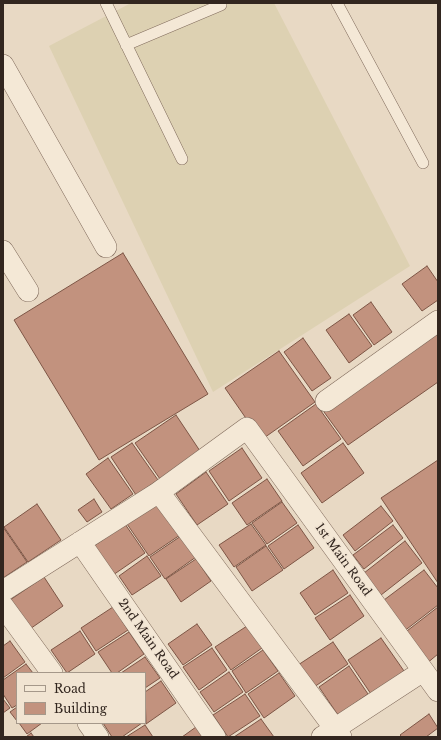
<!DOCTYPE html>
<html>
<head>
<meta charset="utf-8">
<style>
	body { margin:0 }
	#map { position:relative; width:441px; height:740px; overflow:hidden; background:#e8d9c4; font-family:"Libre Baskerville",serif }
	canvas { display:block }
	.frame { position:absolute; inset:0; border:4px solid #32261f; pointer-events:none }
	.legend { position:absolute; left:16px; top:672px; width:130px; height:52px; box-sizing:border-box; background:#f1e4d2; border:1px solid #a5988a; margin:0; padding:5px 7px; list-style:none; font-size:12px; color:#32261f }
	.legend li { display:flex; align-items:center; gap:8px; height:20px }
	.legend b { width:20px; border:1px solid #a5988a }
</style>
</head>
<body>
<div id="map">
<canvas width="441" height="740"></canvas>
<div class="frame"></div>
<ul class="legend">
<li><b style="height:5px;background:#f4e8d6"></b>Road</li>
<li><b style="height:11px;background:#c2927e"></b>Building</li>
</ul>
</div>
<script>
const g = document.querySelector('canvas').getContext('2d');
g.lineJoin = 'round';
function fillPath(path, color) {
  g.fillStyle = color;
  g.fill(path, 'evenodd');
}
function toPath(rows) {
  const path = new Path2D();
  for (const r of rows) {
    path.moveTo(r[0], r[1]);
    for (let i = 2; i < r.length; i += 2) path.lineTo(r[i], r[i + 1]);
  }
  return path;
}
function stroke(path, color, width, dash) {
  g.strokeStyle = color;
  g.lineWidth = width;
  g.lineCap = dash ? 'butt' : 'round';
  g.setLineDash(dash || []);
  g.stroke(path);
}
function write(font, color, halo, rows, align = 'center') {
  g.font = font + ' "Libre Baskerville",serif';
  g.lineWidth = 3;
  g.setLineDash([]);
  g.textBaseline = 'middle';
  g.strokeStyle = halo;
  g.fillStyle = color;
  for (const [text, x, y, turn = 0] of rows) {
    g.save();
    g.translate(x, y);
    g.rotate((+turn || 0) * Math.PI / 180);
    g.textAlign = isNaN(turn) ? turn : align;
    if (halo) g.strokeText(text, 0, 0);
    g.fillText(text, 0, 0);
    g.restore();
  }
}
const farmland = toPath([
	[131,3,274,3,410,266,213,392,49,46]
]);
const building = toPath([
	[123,253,208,394,99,460,14,320,123,253],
	[427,266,438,282,438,300,422,311,402,284,427,266],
	[371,302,392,332,374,345,353,315,371,302],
	[349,314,372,346,349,363,326,330,349,314],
	[438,332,438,382,348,445,324,412,438,332],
	[303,338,331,378,312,391,284,352,303,338],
	[279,351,315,402,261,440,225,388,279,351],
	[316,404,341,439,303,466,278,431,316,404],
	[176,415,200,451,160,479,135,443,176,415],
	[132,443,158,480,136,495,111,457,132,443],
	[343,443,364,473,322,503,301,473,343,443],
	[242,448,262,478,229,501,209,471,242,448],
	[108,458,133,494,111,509,86,474,108,458],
	[438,460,438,583,381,498,438,460],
	[206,472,228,504,197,525,176,494,206,472],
	[267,479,282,501,247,525,232,503,267,479],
	[94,499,102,512,87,522,78,510,94,499],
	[282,502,297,523,267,544,252,523,282,502],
	[158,503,180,535,149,556,127,524,158,503],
	[37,504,61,540,28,562,4,527,37,504],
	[381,506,393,521,355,551,343,535,381,506],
	[125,524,145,553,113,575,94,546,125,524],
	[251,524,266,545,234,567,219,545,251,524],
	[298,525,314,548,284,569,268,546,298,525],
	[393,525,403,538,364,569,353,555,393,525],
	[3,527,27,562,3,578,3,527],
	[181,536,196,557,165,579,150,557,181,536],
	[405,541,422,563,381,595,364,573,405,541],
	[266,546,283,570,252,591,236,567,266,546],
	[147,556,161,576,132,595,119,576,147,556],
	[196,559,211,581,181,602,166,579,196,559],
	[333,570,348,593,315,615,300,593,333,570],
	[424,570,438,588,438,605,403,632,380,603,424,570],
	[44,577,63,606,27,631,7,602,44,577],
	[350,595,364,616,330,640,315,618,350,595],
	[113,607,128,630,96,651,81,628,113,607],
	[438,607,438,654,426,664,403,634,438,607],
	[197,624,212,645,183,665,168,644,197,624],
	[247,626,262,648,231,670,215,647,247,626],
	[80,631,95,654,67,673,51,650,80,631],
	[129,632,144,654,117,673,112,673,98,652,129,632],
	[381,638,404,671,371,694,348,660,381,638],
	[10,641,25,662,3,678,3,646,10,641],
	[333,642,348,664,314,687,298,665,333,642],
	[212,648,227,670,199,690,183,667,212,648],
	[263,650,278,671,246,693,232,671,263,650],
	[145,657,160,678,145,688,145,673,121,673,145,657],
	[26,664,33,673,17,673,17,705,12,708,3,694,3,680,26,664],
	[349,666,368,694,338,715,319,687,349,666],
	[229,672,243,692,214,712,200,692,229,672],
	[279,673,295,696,264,718,248,694,279,673],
	[161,681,176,703,146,724,145,692,161,681],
	[245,694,260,716,228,737,213,715,245,694],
	[3,699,10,708,3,713,3,699],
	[17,707,17,721,10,712,17,707],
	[429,714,438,728,426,737,402,737,400,735,429,714],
	[261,719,274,737,234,737,261,719],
	[19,723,42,723,27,734,19,723],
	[103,723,142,723,122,737,112,737,103,723],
	[145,725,153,737,126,737,145,725],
	[196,727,203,737,182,737,196,727],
	[31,733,34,737,26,737,31,733]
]);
const service = toPath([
	[106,3,182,159],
	[337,3,423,163],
	[126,45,221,5]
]);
const minor = toPath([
	[3,65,106,247],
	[3,251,28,291],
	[326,401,438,321],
	[80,542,215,737],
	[3,591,159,492],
	[3,606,52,673],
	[88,723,98,737],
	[322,737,423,671],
	[341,737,159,492,247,428,438,691]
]);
const streetNames = [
	["1st Main Road",343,560,54],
	["2nd Main Road",148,639,55]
];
fillPath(farmland, '#ddd1b2');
fillPath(building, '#c2927e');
stroke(building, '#7d5545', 1);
stroke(service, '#806b5c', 12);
stroke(minor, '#806b5c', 22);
stroke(service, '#f4e8d6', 11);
stroke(minor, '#f4e8d6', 21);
write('12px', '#32261f', '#f1e4d2', streetNames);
</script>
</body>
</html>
